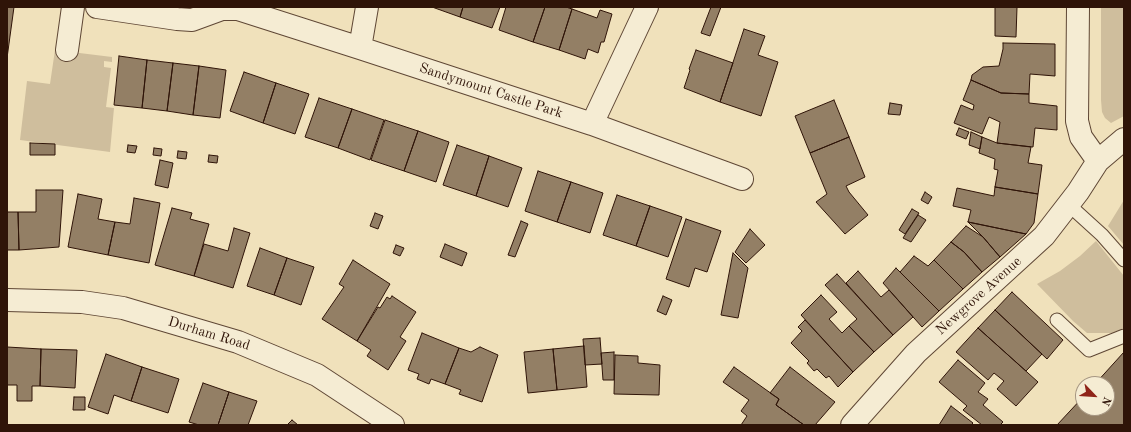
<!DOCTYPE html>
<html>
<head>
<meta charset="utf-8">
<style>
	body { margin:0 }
	#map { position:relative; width:1131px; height:432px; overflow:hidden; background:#f0e1bb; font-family:"Old Standard TT",serif }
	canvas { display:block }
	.frame { position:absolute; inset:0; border:8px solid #2f1408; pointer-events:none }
	.north { position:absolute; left:1075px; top:376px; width:40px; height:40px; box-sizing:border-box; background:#f5ecd3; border:1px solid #a69682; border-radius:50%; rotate:115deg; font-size:11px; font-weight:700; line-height:16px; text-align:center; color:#2f1408 }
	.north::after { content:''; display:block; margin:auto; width:14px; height:18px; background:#8f2418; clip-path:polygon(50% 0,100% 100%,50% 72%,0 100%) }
</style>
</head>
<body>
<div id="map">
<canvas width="1131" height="432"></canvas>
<div class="frame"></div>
<div class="north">N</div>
</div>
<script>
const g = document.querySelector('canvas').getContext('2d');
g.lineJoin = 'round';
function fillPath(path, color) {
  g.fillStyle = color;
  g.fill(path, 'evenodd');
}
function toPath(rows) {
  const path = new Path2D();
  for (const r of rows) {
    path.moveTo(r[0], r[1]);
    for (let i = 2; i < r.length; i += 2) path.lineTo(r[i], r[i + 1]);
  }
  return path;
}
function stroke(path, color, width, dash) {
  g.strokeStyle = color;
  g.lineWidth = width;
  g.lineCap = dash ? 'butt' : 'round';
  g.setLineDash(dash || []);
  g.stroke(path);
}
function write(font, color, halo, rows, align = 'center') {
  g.font = font + ' "Old Standard TT",serif';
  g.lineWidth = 3;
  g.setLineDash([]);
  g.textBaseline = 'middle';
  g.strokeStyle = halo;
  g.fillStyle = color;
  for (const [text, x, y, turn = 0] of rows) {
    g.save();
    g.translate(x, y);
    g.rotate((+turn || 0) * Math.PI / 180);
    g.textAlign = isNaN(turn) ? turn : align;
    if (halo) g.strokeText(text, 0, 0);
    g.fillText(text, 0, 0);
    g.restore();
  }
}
const green = toPath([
	[1101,7,1124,7,1124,116,1111,123,1105,118,1102,112,1101,100],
	[55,50,112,57,112,62,104,61,104,67,111,68,106,107,114,108,110,152,20,140,27,81,50,84],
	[1124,200,1124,245,1108,226],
	[1096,241,1124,276,1124,327,1117,333,1087,333,1073,321,1037,284,1060,271,1080,256]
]);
const building = toPath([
	[7,7,14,7,7,58,7,7],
	[432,7,463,7,460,17,432,7],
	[463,7,500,7,492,28,460,17,463,7],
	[506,7,545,7,533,42,499,30,506,7],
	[545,7,566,7,572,9,559,50,533,42,545,7],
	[711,7,721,7,710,36,701,33,711,7],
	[995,7,1017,7,1016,37,995,36,995,7],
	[572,9,597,18,600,10,612,14,604,42,601,42,598,53,588,49,585,59,559,50,572,9],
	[744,29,765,36,758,55,778,62,761,116,720,102,744,29],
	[1003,43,1055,44,1055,76,1030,74,1029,94,1001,93,971,80,972,75,983,67,999,66,1003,49,1003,43],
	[696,50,733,63,720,102,684,88,690,70,689,69,696,50],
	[119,56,147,60,142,108,114,105,119,56],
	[147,60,173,63,167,111,142,108,147,60],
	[173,63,199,66,193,115,167,111,173,63],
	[199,66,226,70,220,118,193,115,199,66],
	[244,72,276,83,263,123,230,111,244,72],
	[971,80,1001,93,1029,94,1029,103,1057,106,1057,130,1035,128,1033,147,997,143,1000,122,989,117,982,134,954,123,961,105,973,110,974,105,963,100,971,80],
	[276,83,309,94,295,134,263,123,276,83],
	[319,98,352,109,338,148,305,137,319,98],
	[834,100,849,137,810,153,795,116,834,100],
	[890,103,902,105,900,115,888,114,890,103],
	[352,109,384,120,370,160,338,148,352,109],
	[385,120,418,131,404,171,371,160,385,120],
	[959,128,969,132,966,139,956,135,959,128],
	[418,131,449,142,436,182,404,171,418,131],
	[971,132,982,137,980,149,969,145,971,132],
	[849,137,865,177,846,186,849,192,868,215,845,234,816,202,827,194,810,153,849,137],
	[982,137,997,143,1031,147,1028,163,1042,165,1038,194,995,187,998,170,994,169,995,159,979,153,982,137],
	[30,143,55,144,55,155,30,155,30,143],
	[128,145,137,146,135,153,127,152,128,145],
	[457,145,489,156,476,196,443,185,457,145],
	[154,148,162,149,161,156,153,155,154,148],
	[178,151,187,152,186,159,177,158,178,151],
	[209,155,218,156,217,163,208,162,209,155],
	[489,156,522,168,508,207,476,196,489,156],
	[160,160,173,163,168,188,155,185,160,160],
	[538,171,571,182,557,222,525,211,538,171],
	[571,182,603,193,590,233,557,222,571,182],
	[995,187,1038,194,1034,223,1026,234,968,222,971,210,953,206,957,188,994,196,995,187],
	[36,190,63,190,59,247,19,250,18,212,36,212,36,190],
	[925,192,932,197,928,204,921,200,925,192],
	[78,194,102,199,98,219,115,222,108,255,68,247,78,194],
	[617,195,650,206,636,246,603,235,617,195],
	[134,198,160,203,149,263,108,255,115,222,130,224,134,198],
	[650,206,682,217,668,257,636,246,650,206],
	[172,208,192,213,190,219,209,224,194,276,155,265,172,208],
	[912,209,919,213,905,234,899,230,912,209],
	[7,212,18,212,19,250,7,250,7,212],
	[375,213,383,216,378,229,370,226,375,213],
	[918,215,926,220,911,242,903,238,918,215],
	[686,219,721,231,707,272,695,268,689,287,666,279,686,219],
	[521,221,528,224,515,257,508,255,521,221],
	[968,222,1026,234,1000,257,983,237,968,222],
	[966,226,983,237,1000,257,982,272,964,252,951,242,966,226],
	[234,228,250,233,233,288,194,276,204,244,228,251,234,228],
	[750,229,765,245,746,263,735,252,750,229],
	[951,242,964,252,982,272,963,289,934,260,951,242],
	[445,244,467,253,462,266,440,257,445,244],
	[396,245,404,248,400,256,393,253,396,245],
	[260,248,287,258,274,295,247,286,260,248],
	[733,253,748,268,738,318,721,315,733,253],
	[914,256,928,266,934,260,963,289,939,311,900,272,914,256],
	[287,258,314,267,301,305,274,295,287,258],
	[353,260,390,284,357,341,322,319,344,287,339,284,353,260],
	[896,268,939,311,922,327,883,283,896,268],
	[858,271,881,297,889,290,913,317,893,335,846,283,858,271],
	[837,274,893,335,874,352,849,326,857,319,825,285,837,274],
	[1012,292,1063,340,1047,359,995,310,1012,292],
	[821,295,837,312,829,319,842,333,849,326,874,352,853,372,801,315,821,295],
	[392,296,416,312,400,337,406,341,388,370,367,356,371,350,357,341,378,307,380,308,387,297,390,299,392,296],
	[663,296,672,300,666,315,657,311,663,296],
	[995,310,1042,354,1026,371,978,328,995,310],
	[805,320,853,372,838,387,829,376,826,378,817,369,814,371,807,363,809,361,791,343,802,331,798,327,805,320],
	[978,328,1038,382,1016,406,997,389,1004,381,994,373,988,380,956,352,978,328],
	[422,333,459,348,445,384,431,379,429,384,417,379,419,374,408,370,422,333],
	[600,338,602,364,585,365,583,339,600,338],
	[584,346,587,387,557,390,553,349,584,346],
	[7,347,41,349,40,386,32,386,32,401,17,401,17,385,7,385,7,347],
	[480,347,498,355,482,402,459,394,461,390,445,384,459,348,471,352,480,347],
	[41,349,77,350,75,388,40,386,41,349],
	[553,349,557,390,528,393,524,352,553,349],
	[614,352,614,380,603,380,601,353,614,352],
	[1124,352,1124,425,1057,425,1083,397,1083,408,1107,408,1107,384,1095,384,1124,352],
	[106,354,142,367,131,401,114,395,108,414,88,407,106,354],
	[615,355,638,356,638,363,660,365,659,395,614,394,615,355],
	[958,360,985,383,978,392,988,399,983,405,1003,422,1000,425,982,425,963,410,967,406,939,382,958,360],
	[142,367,179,379,168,413,131,401,142,367],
	[734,367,779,399,776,405,804,425,741,425,747,416,741,411,749,400,723,382,734,367],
	[790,367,835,402,815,425,804,425,776,405,779,399,770,393,790,367],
	[203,383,229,392,218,425,199,425,189,422,203,383],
	[229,392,257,401,248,425,218,425,229,392],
	[74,397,85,397,85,410,73,410,74,397],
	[951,406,973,423,971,425,939,425,951,406],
	[292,420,298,425,287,425,292,420]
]);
const lane = toPath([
	[1069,205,1102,235,1124,260],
	[1057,320,1089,350,1124,336]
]);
const street = toPath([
	[97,7,177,19,192,20,222,9,238,9,360,48,592,124,742,179],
	[1078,7,1077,121,1081,137,1098,161],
	[360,48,367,7],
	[67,50,73,7],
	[592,124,647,7],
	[7,300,82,302,123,308,238,342,317,375,393,425],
	[852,425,916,353,1044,236,1078,192,1098,161,1124,139]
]);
const streetNames = [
	["Sandymount Castle Park",491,91,18],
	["Newgrove Avenue",979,296,-42],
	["Durham Road",209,334,17]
];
fillPath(green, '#cfbe9d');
fillPath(building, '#937f65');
stroke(building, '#2f1408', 1);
stroke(lane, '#5f4735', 15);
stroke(street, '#5f4735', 24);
stroke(lane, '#f5ecd3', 13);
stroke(street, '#f5ecd3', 22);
write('14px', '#2f1408', '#f5ecd3', streetNames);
</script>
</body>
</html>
